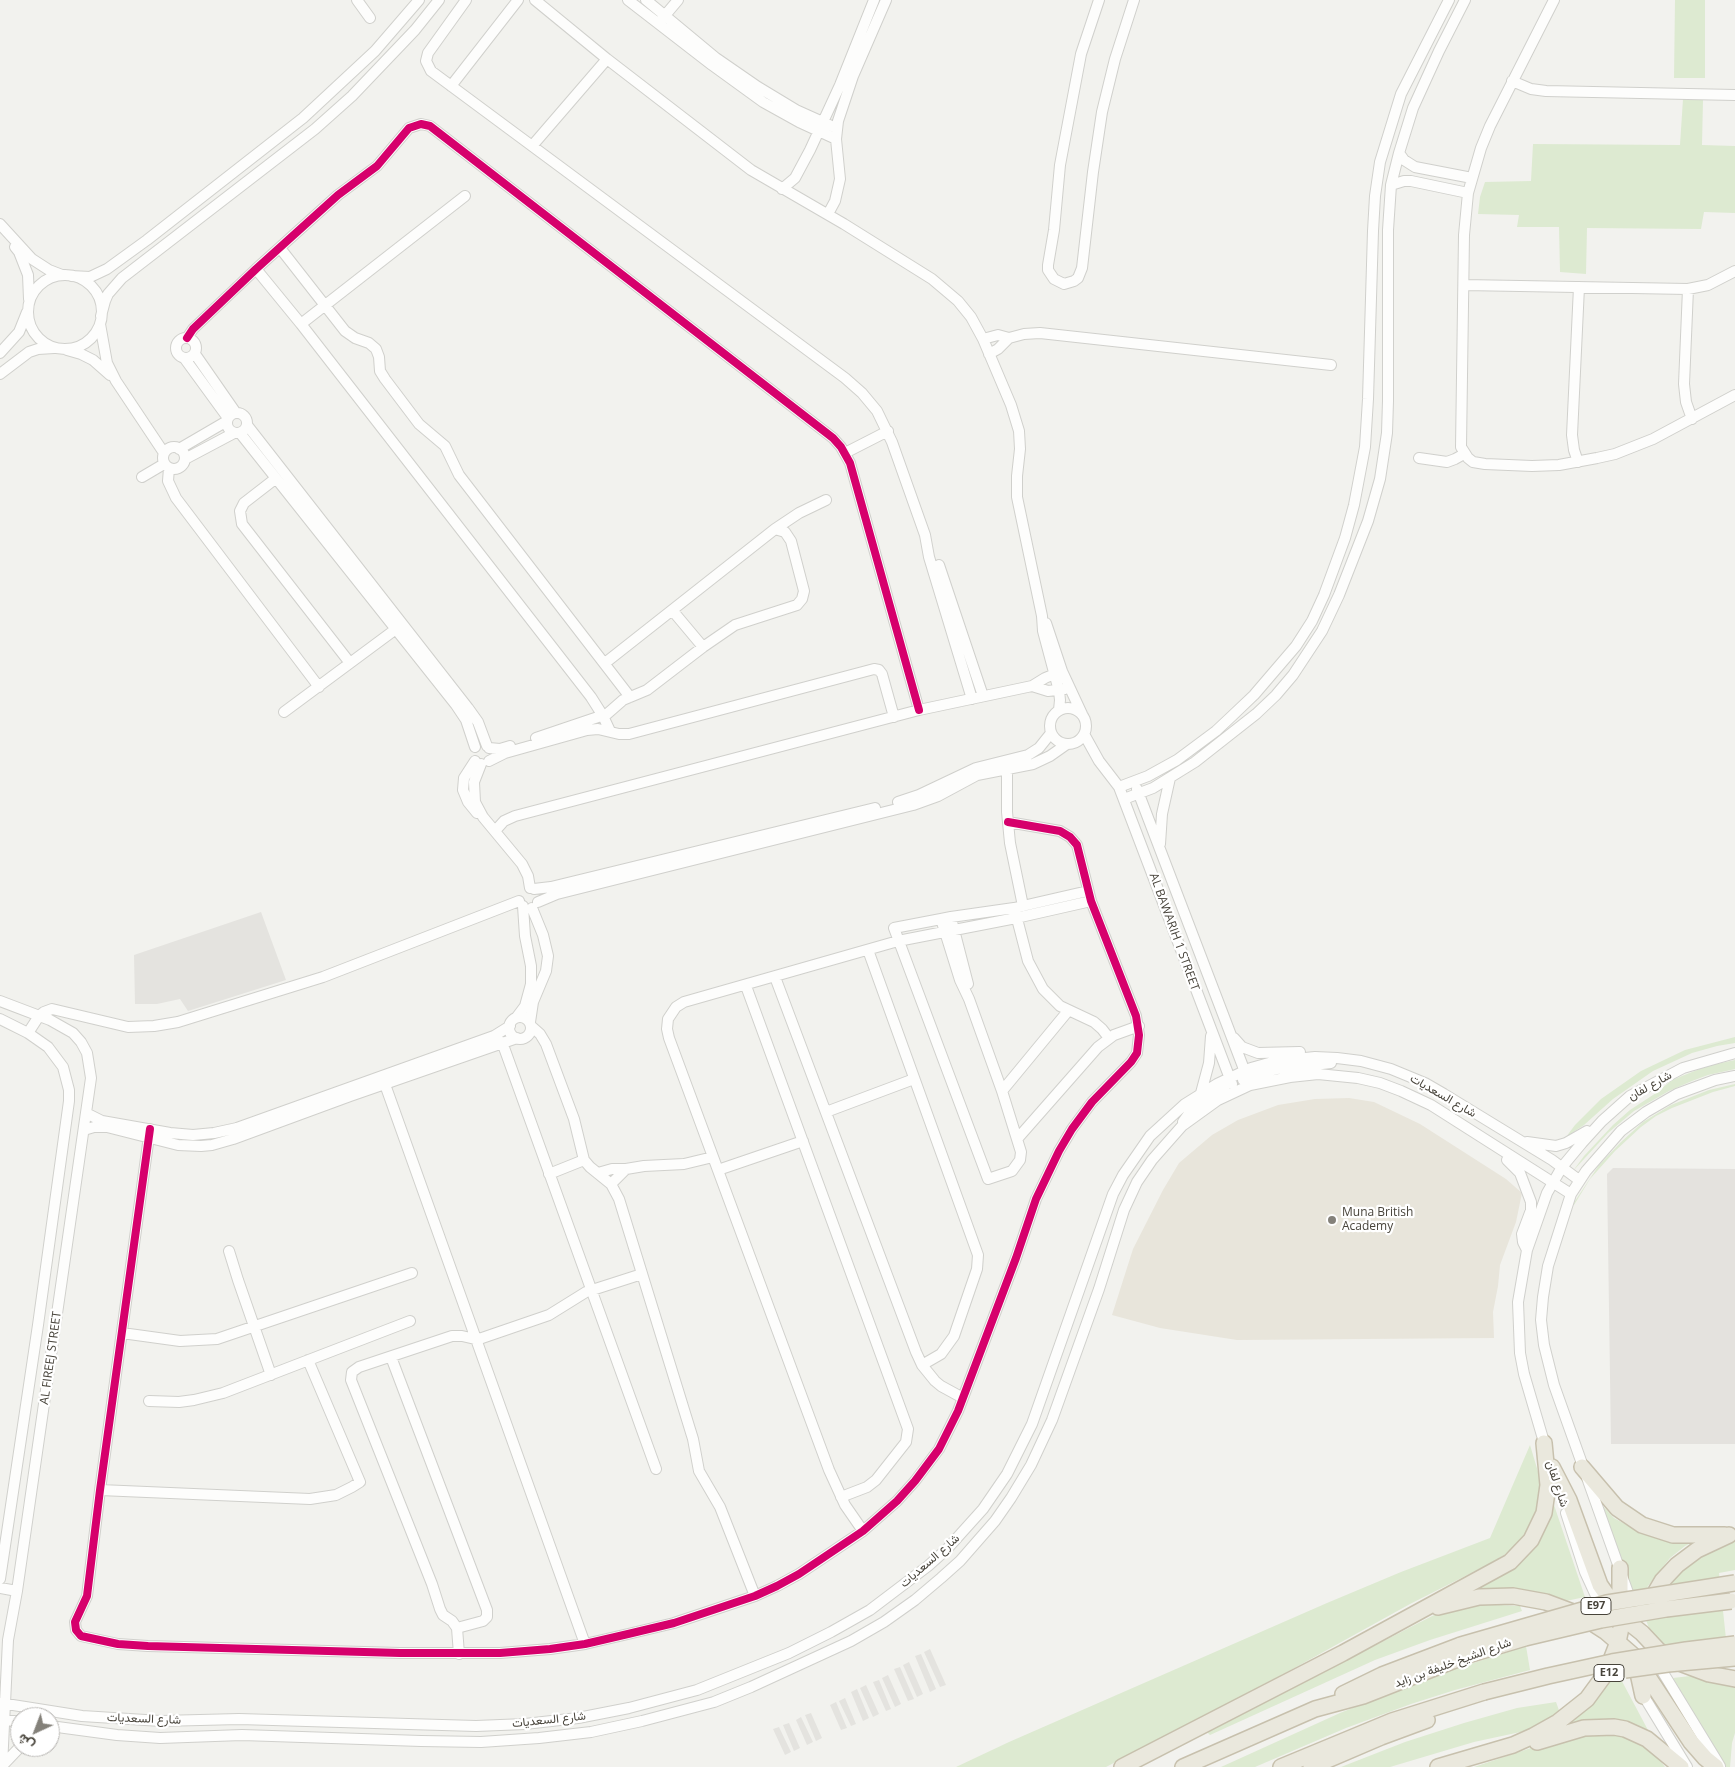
<!DOCTYPE html>
<html>
<head>
<meta charset="utf-8">
<style>
	body { margin:0 }
	#map { position:relative; width:1735px; height:1767px; overflow:hidden; background:#f2f2ee; font-family:"Open Sans",Vazirmatn,sans-serif }
	canvas { display:block }
	.north { position:absolute; left:10px; top:1707px; width:50px; height:50px; box-sizing:border-box; background:#fff; border:1px solid #b6b4b1; border-radius:50%; rotate:223deg; font-size:14px; font-weight:700; line-height:20px; text-align:center; color:#48443b }
	.north::after { content:''; display:block; margin:auto; width:18px; height:22px; background:#84817a; clip-path:polygon(50% 0,100% 100%,50% 72%,0 100%) }
</style>
</head>
<body>
<div id="map">
<canvas width="1735" height="1767"></canvas>
<div class="north">ش</div>
</div>
<script>
const g = document.querySelector('canvas').getContext('2d');
g.lineJoin = 'round';
function fillPath(path, color) {
  g.fillStyle = color;
  g.fill(path, 'evenodd');
}
function toPath(rows) {
  const path = new Path2D();
  for (const r of rows) {
    if (r.length === 3) {
      path.moveTo(r[0] + r[2], r[1]);
      path.arc(r[0], r[1], r[2], 0, 2 * Math.PI);
      continue;
    }
    path.moveTo(r[0], r[1]);
    for (let i = 2; i < r.length; i += 2) path.lineTo(r[i], r[i + 1]);
  }
  return path;
}
function stroke(path, color, width, dash) {
  g.strokeStyle = color;
  g.lineWidth = width;
  g.lineCap = dash ? 'butt' : 'round';
  g.setLineDash(dash || []);
  g.stroke(path);
}
function write(font, color, halo, rows, align = 'center') {
  g.font = font + ' "Open Sans",Vazirmatn,sans-serif';
  g.lineWidth = 4.5;
  g.setLineDash([]);
  g.textBaseline = 'middle';
  g.strokeStyle = halo;
  g.fillStyle = color;
  for (const [text, x, y, turn = 0] of rows) {
    g.save();
    g.translate(x, y);
    g.rotate((+turn || 0) * Math.PI / 180);
    g.textAlign = isNaN(turn) ? turn : align;
    if (halo) g.strokeText(text, 0, 0);
    g.fillText(text, 0, 0);
    g.restore();
  }
}
const industrial = toPath([
	[1613,1168,1735,1169,1735,1444,1611,1444,1607,1174]
]);
const education = toPath([
	[1349,1098,1374,1102,1420,1124,1506,1179,1522,1193,1516,1222,1500,1265,1498,1286,1493,1312,1494,1338,1237,1340,1160,1328,1112,1315,1133,1249,1163,1190,1179,1163,1212,1135,1238,1120,1278,1105,1315,1099]
]);
const green = toPath([
	[1675,0,1705,0,1705,78,1674,78],
	[1683,99,1703,100,1702,145,1735,146,1735,213,1704,212,1701,229,1587,228,1586,274,1560,272,1559,227,1517,227,1519,215,1478,214,1480,197,1485,182,1531,181,1533,144,1680,145],
	[1735,1037,1735,1043,1717,1046,1692,1053,1653,1071,1613,1099,1584,1125,1566,1137,1575,1125,1601,1099,1641,1071,1685,1050],
	[1735,1060,1735,1069,1708,1075,1692,1081,1669,1091,1634,1111,1608,1133,1573,1171,1584,1156,1613,1125,1630,1110,1656,1093,1672,1080,1707,1066],
	[1735,1084,1735,1086,1713,1092,1672,1108,1656,1116,1641,1127,1615,1151,1590,1179,1574,1205,1573,1204,1599,1165,1621,1142,1643,1122,1671,1105,1709,1090],
	[1530,1445,1539,1475,1540,1494,1536,1513,1528,1528,1519,1542,1504,1555,1487,1565,1410,1604,1289,1671,1106,1767,956,1767,1009,1742,1327,1603,1401,1572,1490,1538],
	[1551,1496,1585,1597,1566,1601,1554,1598,1464,1593,1505,1570],
	[1599,1502,1614,1518,1643,1534,1661,1538,1700,1538,1685,1546,1670,1558,1648,1586,1636,1607],
	[1735,1541,1735,1570,1719,1573,1729,1667,1714,1666,1671,1650,1652,1636,1646,1620,1653,1599,1664,1582,1717,1544],
	[1482,1604,1520,1606,1522,1611,1430,1640,1375,1660,1210,1735,1207,1732,1436,1614],
	[1526,1646,1530,1670,1455,1690,1411,1704,1346,1728,1255,1767,1221,1767,1340,1713,1427,1678],
	[1612,1668,1616,1670,1649,1732,1580,1722,1552,1730],
	[1699,1675,1735,1682,1735,1733,1732,1743,1730,1767,1725,1767,1673,1678],
	[1556,1702,1560,1713,1540,1725,1525,1731,1474,1742,1390,1767,1341,1767,1405,1742,1464,1723,1517,1708],
	[1615,1733,1638,1741,1656,1755,1665,1767,1474,1767,1570,1735]
]);
const parking = toPath([
	[261,912,286,980,188,1011,180,999,157,1004,135,1004,134,955],
	[930,1649,946,1685,940,1687,924,1652],
	[921,1654,936,1689,930,1692,915,1656],
	[909,1662,923,1694,917,1697,903,1665],
	[900,1667,914,1699,908,1701,894,1669],
	[888,1675,901,1704,895,1707,882,1678],
	[879,1680,891,1709,886,1711,873,1682],
	[866,1685,879,1714,873,1717,860,1688],
	[857,1689,869,1718,863,1721,851,1692],
	[845,1698,856,1724,851,1726,839,1701],
	[836,1702,847,1728,841,1730,830,1705],
	[811,1713,822,1738,816,1741,805,1715],
	[801,1717,813,1742,807,1745,796,1720],
	[789,1723,800,1748,794,1751,783,1725],
	[779,1727,791,1752,785,1755,773,1729]
]);
const minor = toPath([
	[357,0,370,18],
	[466,0,428,53,426,61,431,71,845,378,862,393,877,411,892,442,925,535,929,557,972,699],
	[535,0,607,59,751,170,844,224,932,279,958,301,971,317,983,339,1011,405,1019,431,1020,449,1017,476,1017,497,1042,616,1043,631,1059,691,1060,700,1059,710],
	[628,0,712,65,763,102,799,122,836,139],
	[646,0,716,58,758,87,796,110,836,128],
	[1099,0,1081,54,1060,165,1054,230,1048,265,1048,270,1054,279,1064,284,1074,281,1078,278,1082,268,1093,172,1102,112,1115,59,1134,0],
	[1554,0,1490,126,1481,148,1468,193,1464,235,1461,447,1468,458,1473,462,1485,464,1532,466,1559,465,1597,458,1615,454,1653,439,1735,395],
	[662,19,678,0],
	[1512,81,1531,89,1546,91,1735,95],
	[451,86,518,0],
	[532,146,607,59],
	[1399,153,1404,160,1415,167,1472,178],
	[1391,185,1404,181,1411,181,1468,193],
	[782,189,795,178,810,150,840,85,874,0],
	[828,214,835,201,840,179,836,139,838,121,853,76,886,0],
	[0,224,32,259,49,270,62,275],
	[15,247,19,252,28,275,29,299],
	[280,248,345,331,355,338,369,343,376,349,379,357,380,371,385,379,419,424,445,446,459,475,630,697],
	[256,269,301,324,591,697,603,716,610,731],
	[65,312,37],
	[71,276,90,277,107,269,147,240,303,118,375,51,419,0],
	[1464,285,1688,289,1708,285,1735,271],
	[1688,289,1684,384,1686,402,1692,419],
	[101,316,105,301,108,294,122,278,315,129,352,96,415,30,439,0],
	[100,324,107,363,116,381,164,453],
	[301,324,465,196],
	[186,348,10],
	[187,338,193,329,256,269,338,195,377,166,409,128,421,124,430,126,833,438,841,447,850,463,919,710],
	[983,339,998,335,1009,338],
	[67,350,81,354,93,360,110,375],
	[0,353,19,332,27,312],
	[195,354,236,413],
	[989,354,998,349,1009,338,1024,334,1040,333,1331,365],
	[185,359,228,418],
	[0,374,29,352,38,349,54,348],
	[237,423,10],
	[247,425,468,708,478,722,487,746],
	[240,433,456,705,466,720,475,747],
	[174,458,11],
	[179,449,227,421],
	[845,453,888,431],
	[1419,458,1447,462,1455,459,1464,454],
	[185,459,234,433],
	[1578,462,1574,450,1572,435,1579,287],
	[169,468,168,481,176,498,319,687],
	[142,477,164,464],
	[275,479,244,503,240,511,242,524,350,663],
	[939,565,983,696],
	[672,610,703,647],
	[1046,623,1062,671,1082,714],
	[605,663,775,529,799,513,826,500],
	[1032,686,1048,691,1065,689],
	[1068,726,18],
	[284,712,400,626],
	[1084,734,1099,761,1119,787,1232,1084],
	[536,738,607,714,623,700,647,690,703,647,735,625,797,605,802,599,804,591,791,541,785,532,775,529],
	[489,748,500,749,510,746],
	[475,761,464,778,463,790,468,802,477,813],
	[489,761,505,753,587,730,598,729,619,734,629,734,874,669,879,670,882,674,894,717],
	[1007,762,1007,812,1010,843,1023,906],
	[481,764,474,782,475,802,483,817,522,864,528,876,530,888],
	[1119,787,1148,776,1177,760,1216,731,1233,715,1254,695,1296,646,1312,621,1324,595,1345,538,1354,505,1365,447,1368,399,1373,231,1375,196,1380,162,1401,94,1449,0],
	[1137,789,1250,1085],
	[1124,799,1153,788,1195,762,1256,714,1276,695,1293,675,1322,631,1339,595,1368,521,1380,479,1387,433,1388,401,1388,230,1391,185,1399,153,1413,108,1439,51,1465,0],
	[898,802,919,795,976,768,1028,755,1039,748,1051,733],
	[495,831,504,821,515,816,919,710,1032,686,1045,678,1062,671],
	[1160,844,1162,814,1170,778],
	[534,889,551,887,875,808],
	[538,902,557,894,913,805,938,796,977,775,1033,764,1050,756,1067,744],
	[1015,911,1028,961,1043,989,1060,1006,1094,1022,1102,1029,1109,1038],
	[941,919,960,980,969,999,1002,1091,1021,1152,1020,1160,1012,1171,988,1179,894,928,941,919,951,917,1014,908,1088,891],
	[952,922,968,984],
	[868,950,978,1255,977,1269,954,1336,941,1354,922,1365],
	[775,977,916,1352,922,1365,935,1381,941,1386,963,1398],
	[746,986,908,1429,906,1442,876,1480,867,1487,841,1497],
	[0,1001,50,1020,73,1033,81,1042,87,1053,91,1078,17,1591,8,1640,2,1767],
	[520,1028,11],
	[516,1018,525,1006,531,984,531,966,525,936,523,906],
	[0,1019,28,1033,48,1047,63,1067,69,1090,69,1101,38,1325,0,1579],
	[530,1022,533,1002,546,971,548,956,543,935,532,908],
	[531,1026,540,1034,546,1044,574,1119,584,1160,590,1167,611,1184,619,1199,693,1439,699,1471,720,1507,755,1596],
	[28,1033,39,1016,44,1012,52,1009,128,1027,154,1026,178,1022,323,977,519,901],
	[1234,1038,1242,1047,1258,1053,1300,1052],
	[502,1042,656,1469],
	[382,1076,585,1644],
	[1243,1080,1247,1077,1277,1069,1331,1063],
	[1002,1091,1068,1011],
	[1201,1093,1209,1063,1211,1036],
	[826,1112,914,1079],
	[86,1113,102,1121,170,1133,193,1135,214,1133,237,1128,494,1036,510,1026],
	[1183,1122,1193,1108,1225,1087],
	[150,1129,100,1490,87,1596,75,1622,76,1630,81,1636,118,1644,148,1646,400,1653,500,1653,550,1649,585,1644,628,1634,674,1623,755,1596,777,1586,799,1574,863,1531,897,1501,915,1481,939,1449,958,1411,1016,1258,1036,1199,1059,1151,1072,1129,1092,1102,1131,1062,1137,1053,1139,1035,1136,1016,1091,901,1077,845,1070,837,1060,831,1008,822],
	[84,1130,94,1127,107,1127,178,1145,201,1146,212,1145,233,1139,350,1096,517,1038],
	[1018,1138,1098,1047,1114,1035,1139,1026],
	[1527,1142,1556,1146,1566,1143,1587,1131],
	[1507,1160,1520,1173,1531,1202,1531,1210,1522,1234,1523,1242,1527,1250],
	[718,1170,803,1141],
	[598,1173,612,1169,626,1169,644,1166,684,1164,713,1157],
	[549,1174,584,1160],
	[611,1184,626,1169],
	[229,1251,238,1280,271,1375],
	[122,1333,180,1341,217,1339,412,1273],
	[391,1357,487,1610,487,1617,483,1621,457,1628],
	[149,1401,179,1402,194,1400,223,1393,410,1321],
	[1546,1449,1524,1374,1520,1353,1518,1302,1527,1250,1547,1193,1562,1167,1582,1143,1602,1121,1630,1096,1683,1068,1735,1053],
	[100,1490,310,1499,336,1495,352,1487,360,1482,308,1360],
	[1566,1513,1585,1572,1602,1609],
	[863,1531,845,1505,829,1470,669,1038,667,1029,668,1019,676,1007,684,1002,898,941,1016,918,1091,901],
	[0,1588,17,1591],
	[1632,1604,1554,1385,1544,1345,1541,1320,1543,1297,1548,1266,1571,1194,1586,1171,1621,1131,1646,1112,1677,1094,1715,1080,1735,1076],
	[459,1654,457,1628,452,1621,443,1615,440,1609,432,1584,351,1380,352,1372,359,1367,452,1336,462,1336,475,1339,482,1338,549,1315,586,1292,642,1274],
	[1656,1661,1720,1766],
	[1640,1690,1687,1767],
	[0,1703,82,1716,161,1721,239,1719,476,1726,525,1724,578,1718,629,1708,697,1690,789,1653,831,1632,870,1610,928,1566,947,1549,983,1509,1007,1474,1032,1424,1113,1194,1123,1175,1150,1136,1185,1104,1217,1084,1251,1068,1276,1061,1315,1057,1337,1058,1361,1061,1391,1069,1425,1083,1444,1094,1552,1160,1579,1180],
	[1,1719,20,1722],
	[50,1726,117,1735,160,1738,242,1735,421,1741,481,1742,539,1738,591,1732,642,1721,714,1702,751,1687,851,1641,884,1622,915,1600,941,1578,960,1561,995,1521,1011,1498,1031,1465,1052,1420,1099,1289,1124,1210,1137,1182,1152,1160,1182,1126,1218,1100,1250,1085,1290,1077,1318,1074,1358,1078,1380,1083,1401,1091,1431,1105,1571,1194],
	[2,1766,20,1747]
]);
const highway = toPath([
	[1552,1467,1569,1500,1600,1585,1623,1618,1642,1633,1658,1650,1677,1662,1709,1674,1735,1679],
	[1582,1467,1617,1508,1642,1525,1673,1535,1725,1535],
	[1649,1603,1662,1581,1677,1565,1697,1550,1729,1535],
	[1438,1607,1479,1597,1513,1596,1546,1602,1578,1614,1606,1632,1635,1657,1691,1742,1705,1758,1716,1767],
	[1636,1664,1643,1696],
	[1343,1694,1382,1675,1461,1645],
	[1537,1742,1584,1728,1614,1727,1625,1729,1647,1739,1681,1767],
	[1122,1767,1343,1653,1510,1562,1531,1540,1544,1513,1548,1485,1544,1443],
	[1183,1767,1315,1709,1363,1696,1465,1656],
	[1281,1767,1392,1721,1484,1692],
	[1311,1767,1381,1737,1427,1720],
	[1438,1767,1513,1745,1533,1736,1558,1722,1587,1699,1606,1673,1618,1642,1623,1618,1620,1603,1620,1568]
]);
const highwayBridge = toPath([
	[1461,1645,1607,1603,1735,1583],
	[1465,1656,1525,1638,1601,1620,1666,1609,1731,1601],
	[1625,1670,1668,1664,1735,1658],
	[1484,1692,1548,1676,1612,1662,1686,1650,1735,1644]
]);
const cycleway = toPath([
	[187,338,193,329,256,269,338,195,377,166,409,128,421,124,430,126,833,438,841,447,850,463,919,710],
	[150,1129,100,1490,87,1596,75,1622,76,1630,81,1636,118,1644,148,1646,400,1653,500,1653,550,1649,585,1644,628,1634,674,1623,755,1596,777,1586,799,1574,863,1531,897,1501,915,1481,939,1449,958,1411,1016,1258,1036,1199,1059,1151,1072,1129,1092,1102,1131,1062,1137,1053,1139,1035,1136,1016,1091,901,1077,845,1070,837,1060,831,1008,822]
]);
const markers = [
	[1332,1220,5,"#84817a"]
];
const shields = [
	[1596,1606,30],
	[1609,1673,30]
];
const shieldNames = [
	["E97",1596,1606],
	["E12",1609,1673]
];
const streetNames = [
	["AL BAWARIH 1 STREET",1174,932,70],
	["شارع لفان",1650,1086,-29],
	["شارع السعديات",1443,1096,30],
	["AL FIREEJ STREET",51,1358,-82],
	["شارع لفان",1557,1484,72],
	["شارع السعديات",930,1561,-41],
	["شارع الشيخ خليفة بن زايد",1453,1663,-20],
	["شارع السعديات",144,1719,2],
	["شارع السعديات",549,1720,-6]
];
const poiNames = [
	["Muna British",1342,1213],
	["Academy",1342,1227]
];
fillPath(industrial, '#e4e2de');
fillPath(education, '#e8e5db');
fillPath(green, '#ddead1');
fillPath(parking, '#e4e3df');
stroke(minor, '#d0d0cc', 12);
stroke(highway, '#c7c0ad', 18);
stroke(minor, '#fdfdfc', 10);
stroke(highway, '#eae8dd', 15);
stroke(highwayBridge, '#c7c0ad', 18, []);
stroke(highwayBridge, '#eae8dd', 15);
stroke(cycleway, '#d6006c', 8);
for (const [x, y, r, color] of markers) {
  const dot = new Path2D();
  dot.arc(x, y, r, 0, 2 * Math.PI);
  g.fillStyle = color;
  g.fill(dot);
  stroke(dot, '#fff', 2);
}
for (const [x, y, w] of shields) {
  const box = new Path2D();
  box.roundRect(x - w / 2, y - 8.5, w, 17, 4);
  g.fillStyle = '#fff';
  g.fill(box);
  stroke(box, '#48443b', 1);
}
write('bold 11px', '#48443b', null, shieldNames);
write('12px', '#48443b', '#fff', streetNames);
write('12px', '#48443b', '#fff', poiNames, 'left');
</script>
</body>
</html>
